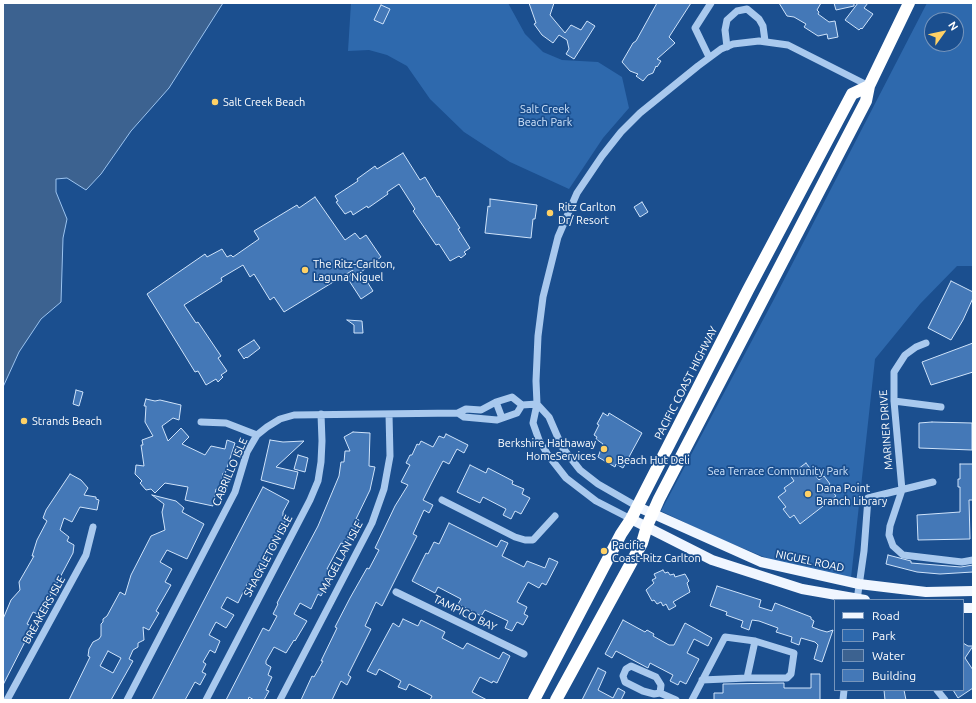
<!DOCTYPE html>
<html>
<head>
<meta charset="utf-8">
<style>
	body { margin:0 }
	#map { position:relative; width:976px; height:703px; overflow:hidden; background:#1b4f8f; font-family:Ubuntu,sans-serif }
	canvas { display:block }
	.frame { position:absolute; inset:0; border:4px solid #fff; pointer-events:none }
	.legend { position:absolute; left:834px; top:599px; width:130px; height:92px; box-sizing:border-box; background:#1b4f8f; border:1px solid #7695bc; margin:0; padding:5px 7px; list-style:none; font-size:12px; color:#fff }
	.legend li { display:flex; align-items:center; gap:8px; height:20px }
	.legend b { width:20px; border:1px solid #7695bc }
	.north { position:absolute; left:924px; top:12px; width:40px; height:40px; box-sizing:border-box; background:#1b4f8f; border:1px solid #7695bc; border-radius:50%; rotate:57deg; font-size:11px; font-weight:700; line-height:16px; text-align:center; color:#fff }
	.north::after { content:''; display:block; margin:auto; width:14px; height:18px; background:#ffd166; clip-path:polygon(50% 0,100% 100%,50% 72%,0 100%) }
</style>
</head>
<body>
<div id="map">
<canvas width="976" height="703"></canvas>
<div class="frame"></div>
<ul class="legend">
<li><b style="height:5px;background:#f0f6ff"></b>Road</li>
<li><b style="height:11px;background:#2e69ad"></b>Park</li>
<li><b style="height:11px;background:#3c6290"></b>Water</li>
<li><b style="height:11px;background:#4478b7"></b>Building</li>
</ul>
<div class="north">N</div>
</div>
<script>
const g = document.querySelector('canvas').getContext('2d');
g.lineJoin = 'round';
function fillPath(path, color) {
  g.fillStyle = color;
  g.fill(path, 'evenodd');
}
function toPath(rows) {
  const path = new Path2D();
  for (const r of rows) {
    path.moveTo(r[0], r[1]);
    for (let i = 2; i < r.length; i += 2) path.lineTo(r[i], r[i + 1]);
  }
  return path;
}
function stroke(path, color, width, dash) {
  g.strokeStyle = color;
  g.lineWidth = width;
  g.lineCap = dash ? 'butt' : 'round';
  g.setLineDash(dash || []);
  g.stroke(path);
}
function write(font, color, halo, rows, align = 'center') {
  g.font = font + ' Ubuntu,sans-serif';
  g.lineWidth = 3.5;
  g.setLineDash([]);
  g.textBaseline = 'middle';
  g.strokeStyle = halo;
  g.fillStyle = color;
  for (const [text, x, y, turn = 0] of rows) {
    g.save();
    g.translate(x, y);
    g.rotate((+turn || 0) * Math.PI / 180);
    g.textAlign = isNaN(turn) ? turn : align;
    if (halo) g.strokeText(text, 0, 0);
    g.fillText(text, 0, 0);
    g.restore();
  }
}
const green = toPath([
	[351,3,508,3,525,34,543,52,562,60,598,62,622,77,629,108,603,138,569,189,510,162,464,132,430,99,407,66,387,55,369,50,348,51],
	[927,3,973,3,973,266,957,266,920,304,875,359,851,578,781,564,711,535,661,511,772,303],
	[932,20,956,20,956,44,932,44]
]);
const water = toPath([
	[3,3,223,3,169,88,131,131,101,174,86,190,67,178,56,179,56,192,67,219,63,238,61,302,41,319,19,352,3,387,3,3]
]);
const building = toPath([
	[529,3,554,3,550,15,565,33,571,25,581,30,587,21,595,26,574,59,566,54,569,49,567,40,559,35,553,43,542,35,534,24,536,23,529,3],
	[657,3,691,3,669,37,675,43,657,59,661,61,657,67,656,66,653,73,648,75,643,81,636,76,638,74,630,71,622,62,633,43,636,41,657,3],
	[779,3,821,3,817,10,819,12,818,14,829,22,835,21,838,37,828,39,827,34,818,36,804,27,806,24,794,17,787,16,779,3],
	[834,3,854,3,854,6,836,10,834,3],
	[858,3,868,3,864,8,873,14,862,29,861,28,859,30,845,20,858,3],
	[381,5,390,9,383,24,374,20,381,5],
	[403,153,420,180,425,177,437,197,439,196,460,228,458,229,470,248,464,252,466,254,461,258,459,256,450,261,439,244,436,245,413,211,415,209,399,184,387,192,388,194,368,208,367,206,353,215,351,211,345,214,336,202,338,201,335,196,358,181,357,179,375,166,377,169,403,153],
	[315,197,345,240,355,233,360,239,366,235,381,257,361,272,373,291,361,299,348,279,353,270,284,312,274,297,270,300,254,274,250,277,243,265,221,278,222,281,184,305,196,323,198,322,221,356,218,358,227,371,221,375,223,377,218,382,216,379,206,385,198,371,195,372,147,294,205,254,207,257,222,249,227,257,231,255,233,257,259,239,254,231,297,205,299,208,315,197],
	[490,199,537,205,535,219,533,219,531,238,485,233,488,206,490,207,490,199],
	[642,202,648,212,640,217,634,207,642,202],
	[951,281,973,292,973,298,963,320,951,340,928,328,951,281],
	[347,320,362,321,363,333,354,333,354,325,347,320],
	[254,340,260,348,247,358,246,357,244,359,238,350,254,340],
	[973,343,973,372,931,385,922,362,973,343],
	[76,390,83,392,79,406,73,404,76,390],
	[146,399,155,401,160,400,181,405,179,420,173,418,162,426,168,441,181,428,189,437,182,444,205,455,211,446,225,449,227,440,235,443,225,474,223,473,220,490,216,489,213,506,185,500,188,487,165,483,155,493,151,489,146,490,140,483,142,481,135,474,136,465,144,466,141,445,143,445,142,440,153,436,145,422,146,406,144,406,146,399],
	[603,413,608,416,609,413,642,433,623,468,616,464,615,467,598,457,603,444,596,439,597,437,594,435,599,425,597,424,603,413],
	[932,422,972,423,972,450,919,448,919,423,932,422],
	[353,432,370,433,369,466,375,467,370,490,356,519,359,520,354,531,352,530,346,545,341,543,327,569,331,571,329,575,331,576,321,596,318,594,311,609,300,603,294,614,307,621,295,641,294,640,286,653,274,647,266,661,266,664,271,667,268,675,272,677,266,690,269,691,264,700,254,700,249,697,248,700,226,700,263,628,269,631,277,616,273,614,278,604,277,603,318,526,339,476,341,462,344,462,345,451,350,451,344,437,353,432],
	[446,434,468,445,464,453,457,449,449,464,443,461,431,484,423,500,433,505,429,513,424,510,413,534,417,536,382,606,376,602,365,626,371,629,348,675,351,677,347,685,341,681,332,700,301,700,312,676,314,677,323,661,321,661,337,628,335,627,350,598,367,568,369,569,379,550,375,548,395,506,408,485,401,482,410,465,406,463,410,455,412,455,417,444,419,445,421,441,433,447,439,436,444,438,446,434],
	[270,440,283,442,304,441,276,467,298,472,294,489,261,480,270,440],
	[298,455,308,458,305,472,294,469,298,455],
	[806,463,819,480,824,476,830,484,828,486,836,496,800,524,794,515,790,518,783,509,786,507,778,497,786,491,784,488,794,481,790,475,806,463],
	[960,464,973,464,973,500,969,500,970,539,918,540,917,515,960,512,960,487,958,487,958,479,960,479,960,464],
	[470,465,486,473,488,468,513,481,512,484,524,489,522,494,530,498,521,514,515,511,511,519,503,515,506,509,483,497,480,503,457,492,470,465],
	[70,474,81,480,88,488,84,495,96,497,96,499,99,500,97,510,80,507,72,522,64,518,60,530,69,537,67,541,74,545,73,553,40,615,33,612,27,624,31,626,29,632,30,632,3,685,3,619,11,600,20,590,19,582,34,556,32,556,37,540,47,521,43,518,46,510,70,474],
	[263,487,289,501,283,512,283,516,287,518,272,547,254,582,251,584,248,582,238,603,227,597,221,608,234,615,226,628,216,622,209,635,220,641,215,653,210,650,203,662,206,664,202,672,206,674,200,685,195,682,185,700,152,700,263,487],
	[152,495,176,501,184,508,182,512,204,524,187,559,167,550,160,562,172,569,165,582,171,585,156,611,159,613,149,630,143,627,144,640,138,643,138,647,133,650,129,659,133,661,111,700,69,700,90,657,88,656,89,649,93,642,99,639,101,636,101,624,103,622,103,619,107,616,120,592,125,595,131,575,151,536,165,530,162,512,164,504,152,495],
	[108,651,121,658,113,673,100,666,108,651],
	[449,523,497,547,501,540,508,543,502,556,524,567,527,561,545,568,549,558,558,562,546,585,542,583,539,588,528,582,517,602,527,607,524,614,528,616,523,625,517,622,512,631,505,628,508,621,485,610,481,616,458,604,461,599,438,587,435,593,412,581,426,553,428,554,434,542,439,544,449,523],
	[888,555,911,561,911,563,961,567,973,565,973,572,940,574,917,572,886,564,888,555],
	[663,570,665,573,668,572,670,575,674,574,675,577,685,574,689,581,687,583,690,592,673,602,676,606,669,610,666,604,663,606,661,602,657,604,654,600,652,601,646,590,654,583,652,580,656,578,654,574,663,570],
	[717,586,761,600,759,607,772,611,775,603,811,617,811,619,814,621,812,627,820,630,827,632,833,630,822,662,814,659,818,645,815,642,801,638,799,645,791,642,792,637,776,632,778,628,759,621,752,620,749,630,741,627,743,621,726,615,727,612,710,606,717,586],
	[403,619,418,626,421,620,445,632,442,638,463,649,467,643,499,659,503,652,510,656,497,683,493,681,492,683,480,677,472,692,487,700,430,700,432,696,409,684,406,690,398,687,401,681,379,669,376,675,367,671,393,623,399,627,403,619],
	[623,620,645,632,647,630,654,634,653,636,669,645,674,645,685,623,712,638,708,646,694,639,687,653,699,659,698,661,686,684,680,681,678,685,670,681,673,675,650,663,648,668,616,651,612,658,605,654,623,620],
	[963,643,968,646,973,646,965,658,973,670,973,688,958,698,953,690,963,690,963,643],
	[598,668,606,672,598,690,613,698,618,688,625,692,621,700,582,700,598,668],
	[811,674,820,674,820,700,714,700,714,693,723,693,723,684,784,683,784,688,811,688,811,674],
	[884,690,904,690,906,700,885,700,884,690]
]);
const minorTunnel = toPath([
	[734,3,734,4]
]);
const minor = toPath([
	[727,47,725,30,727,20,737,11,747,9,759,19,763,26,765,41],
	[709,57,695,28,711,3],
	[926,343,916,347,905,355,894,372,894,401,902,490,890,526,889,535,893,546,903,555,962,562,973,560],
	[894,401,941,407],
	[496,402,502,418],
	[537,404,549,417,562,447,580,470,598,484,638,507],
	[458,413,464,417,497,420,517,413,522,405],
	[201,422,226,423,257,435],
	[442,500,515,537,525,540,533,540,555,516],
	[631,519,596,501,566,478,548,455,539,440,533,423,537,404,536,381,538,336,543,297,558,237,577,193,602,156,621,132,640,113,698,66,721,49,733,44,759,41,788,45,869,86],
	[396,592,524,654],
	[857,600,864,551,868,498,933,482],
	[747,678,755,641],
	[937,690,945,700],
	[660,693,661,685,656,677,631,666,626,669,623,676,625,682,643,691,654,694,660,693,676,700],
	[7,700,86,555,93,527],
	[127,700,235,492,247,452,257,435,267,427,280,419,294,415,458,413,466,409,481,410,496,402,512,397,522,405,537,404],
	[206,700,310,500,318,481,321,462,322,441,321,414],
	[280,700,372,523,384,489,390,456,389,414],
	[692,700,725,637,755,641,794,653,791,674,787,678,747,678,702,680],
	[843,700,844,690]
]);
const major = toPath([
	[638,507,761,562,859,584,926,592,973,591],
	[631,519,712,560,802,589,865,600],
	[963,608,973,608]
]);
const highway = toPath([
	[534,700,621,534,631,519,748,290,852,94,869,86],
	[556,700,642,543,647,526,659,499,866,101,869,86,909,3]
]);
const markers = [
	[215,102,4,"#ffd166"],
	[550,213,4,"#ffd166"],
	[305,270,4,"#ffd166"],
	[24,421,4,"#ffd166"],
	[604,449,4,"#ffd166"],
	[609,460,4,"#ffd166"],
	[808,494,4,"#ffd166"],
	[604,551,4,"#ffd166"]
];
const poiNames = [
	["Salt Creek Beach",223,102],
	["Ritz Carlton",558,207],
	["Dr/ Resort",558,220],
	["The Ritz-Carlton,",313,264],
	["Laguna Niguel",313,277],
	["Strands Beach",32,421],
	["Berkshire Hathaway",596,443,"right"],
	["HomeServices",596,456,"right"],
	["Beach Hut Deli",617,460],
	["Dana Point",816,488],
	["Branch Library",816,501],
	["Pacific",612,545],
	["Coast-Ritz Carlton",612,558]
];
const parkNames = [
	["Salt Creek",545,109],
	["Beach Park",545,122],
	["Sea Terrace Community Park",778,471]
];
const streetNames = [
	["PACIFIC COAST HIGHWAY",686,383,-63],
	["MARINER DRIVE",886,430,-94],
	["CABRILLO ISLE",230,472,-67],
	["SHACKLETON ISLE",268,556,-62],
	["MAGELLAN ISLE",341,557,-62],
	["NIGUEL ROAD",810,561,12],
	["BREAKERS ISLE",44,610,-61],
	["TAMPICO BAY",465,613,26]
];
fillPath(green, '#2e69ad');
fillPath(water, '#3c6290');
stroke(water, '#9cc4f0', 1);
fillPath(building, '#4478b7');
stroke(building, '#cfe3fa', 1);
stroke(minorTunnel, '#3d69a0', 7, [7, 3.5]);
stroke(minor, '#a9c9ee', 7);
stroke(major, '#f0f6ff', 10);
stroke(highway, '#fff', 12);
for (const [x, y, r, color] of markers) {
  const dot = new Path2D();
  dot.arc(x, y, r, 0, 2 * Math.PI);
  g.fillStyle = color;
  g.fill(dot);
  stroke(dot, '#1b4f8f', 1.5);
}
write('11px', '#fff', '#1b4f8f', poiNames, 'left');
write('11px', '#cfe3fa', '#1b4f8f', parkNames);
write('11px', '#fff', '#1b4f8f', streetNames);
</script>
</body>
</html>
